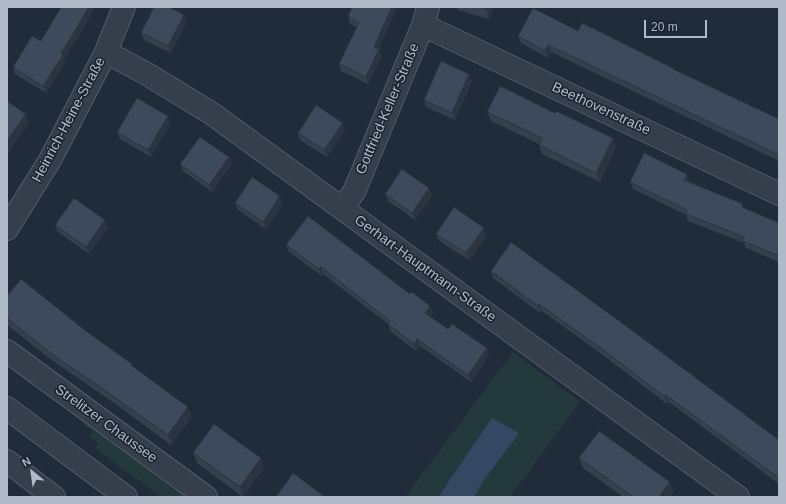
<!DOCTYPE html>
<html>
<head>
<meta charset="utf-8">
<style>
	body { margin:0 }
	#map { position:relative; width:786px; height:504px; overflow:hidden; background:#212c3b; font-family:Arial,sans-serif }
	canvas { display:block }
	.frame { position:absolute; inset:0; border:8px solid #b0b9c7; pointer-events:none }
	.north { position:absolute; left:12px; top:452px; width:40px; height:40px; -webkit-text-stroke:3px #1a2330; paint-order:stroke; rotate:331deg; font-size:11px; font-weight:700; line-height:16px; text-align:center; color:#b0b9c7 }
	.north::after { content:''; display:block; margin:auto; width:14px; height:18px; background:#b0b9c7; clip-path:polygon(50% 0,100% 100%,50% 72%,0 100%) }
	.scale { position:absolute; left:644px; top:20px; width:63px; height:18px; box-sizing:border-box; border:2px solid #b0b9c7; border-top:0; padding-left:5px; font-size:12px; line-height:14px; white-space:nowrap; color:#b0b9c7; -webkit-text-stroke:3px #1a2330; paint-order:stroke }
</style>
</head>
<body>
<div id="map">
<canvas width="786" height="504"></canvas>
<div class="frame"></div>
<div class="north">N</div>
<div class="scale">20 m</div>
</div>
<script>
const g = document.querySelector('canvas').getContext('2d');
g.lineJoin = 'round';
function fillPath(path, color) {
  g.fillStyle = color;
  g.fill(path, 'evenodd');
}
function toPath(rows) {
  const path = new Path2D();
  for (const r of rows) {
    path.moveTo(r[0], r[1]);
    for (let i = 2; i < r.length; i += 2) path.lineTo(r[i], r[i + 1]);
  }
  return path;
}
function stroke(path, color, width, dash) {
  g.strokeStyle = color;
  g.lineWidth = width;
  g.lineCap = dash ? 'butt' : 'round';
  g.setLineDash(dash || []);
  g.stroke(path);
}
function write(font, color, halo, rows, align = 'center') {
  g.font = font + ' Arial,sans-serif';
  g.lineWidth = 3;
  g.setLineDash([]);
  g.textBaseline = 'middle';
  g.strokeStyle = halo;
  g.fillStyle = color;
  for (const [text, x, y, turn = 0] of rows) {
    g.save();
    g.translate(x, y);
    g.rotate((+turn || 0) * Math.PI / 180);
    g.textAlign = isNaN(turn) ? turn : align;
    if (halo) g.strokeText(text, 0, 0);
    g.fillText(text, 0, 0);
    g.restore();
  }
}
const green = toPath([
	[513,352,580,402,510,497,474,497,484,480,492,419,438,497,405,497],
	[87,419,192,497,161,497,95,448,98,443,89,436,93,431,83,424]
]);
const water = toPath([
	[492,418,519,433,484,480,474,497,438,497]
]);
const minor = toPath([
	[423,25,779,194],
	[106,52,147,74,211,113,738,497],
	[342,208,354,192,423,25,428,7],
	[7,229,50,160,106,52,124,7],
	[7,351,206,497],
	[7,408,126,497],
	[7,461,54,497]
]);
const wall = toPath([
	[352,7,397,7,379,49,382,56,368,84,341,71,339,64,357,27,350,24,348,17],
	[457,7,493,7,489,19,458,10],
	[184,15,187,22,171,53,144,40,141,33],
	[578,31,673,68,674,70,779,119,779,161,551,52,548,58,521,43,518,36],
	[65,59,65,62,46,93,15,74,13,67],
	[469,74,472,81,455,120,426,107,424,100],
	[487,112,555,113,613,138,616,147,600,182,542,154,539,145,539,144,491,121],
	[171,123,151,157,120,139,117,132],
	[345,130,327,157,300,140,298,133],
	[229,157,232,164,212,192,183,171,180,164],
	[687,174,689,181,689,182,745,208,779,223,779,262,746,248,744,243,688,221,686,215,633,189,630,182],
	[429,188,432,196,415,220,388,201,385,194],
	[235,203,283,203,266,229,238,210],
	[55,225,108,227,89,254,58,232],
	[436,234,487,235,469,260,439,241],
	[286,245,410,294,430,306,433,313,430,317,448,329,487,348,489,355,471,382,420,346,416,351,390,331,388,324,323,274,322,276,289,252],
	[491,271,766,431,779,440,779,484,669,402,667,404,604,356,542,311,540,313,493,278],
	[7,296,86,331,133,367,192,416,171,445,114,403,53,361,7,325],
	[193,453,261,458,264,468,243,497,197,463],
	[579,458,674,492,670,497,623,497,583,468]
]);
const shadedWall = toPath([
	[89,7,96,7,65,59,65,62,46,93,43,86,61,54],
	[392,7,397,7,377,54,374,47],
	[486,7,493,7,489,19,486,9],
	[184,15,187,22,171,53,168,46],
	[548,45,551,52,548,58,545,51],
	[379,49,382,56,368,84,366,77],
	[469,74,472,81,455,120,452,113],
	[26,114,29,123,7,155,7,141],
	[168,116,171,123,151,157,148,150],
	[343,123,345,130,327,157,324,150],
	[613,138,616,147,600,182,596,173],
	[229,157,232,164,212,192,209,185],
	[687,174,689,181,686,187,684,180],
	[429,188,432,196,415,220,412,213],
	[280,196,283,203,266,229,263,222],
	[105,220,108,227,89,254,86,247],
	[484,228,487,235,469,260,466,253],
	[321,267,323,274,322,276,319,269],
	[539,304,542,311,540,313,538,306],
	[430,306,433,313,428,320,425,313],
	[417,339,420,346,416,351,414,344],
	[487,348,489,355,471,382,468,375],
	[666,395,669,402,667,404,664,396],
	[188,407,192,416,171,445,168,435],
	[261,458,264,468,243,497,240,487],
	[670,482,674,492,670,497,659,497]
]);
const building = toPath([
	[61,7,89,7,61,54,63,55,43,86,13,67,32,36,41,41,61,7],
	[154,7,169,7,184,15,168,46,141,33,154,7],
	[352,7,392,7,374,47,379,49,366,77,339,64,359,22,348,17,352,7],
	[479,7,486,7,486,9,479,7],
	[533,8,578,31,582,23,673,68,673,69,779,119,779,155,548,45,545,51,518,36,533,8],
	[441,61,469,74,452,113,424,100,441,61],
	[500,86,555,113,556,111,613,138,596,173,539,145,542,138,487,112,500,86],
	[137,98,168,116,148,150,117,132,137,98],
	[7,101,26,114,7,141,7,101],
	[316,105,343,123,324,150,298,133,316,105],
	[200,137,229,157,209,185,180,164,200,137],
	[644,153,687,174,684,180,743,204,742,207,779,223,779,256,743,241,744,237,686,214,687,210,630,182,644,153],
	[402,169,429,188,412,213,385,194,402,169],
	[252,177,280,196,263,222,235,203,252,177],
	[74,198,105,220,86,247,55,225,74,198],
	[454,207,484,228,466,253,436,234,454,207],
	[308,216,410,294,412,292,430,306,425,313,448,329,452,324,487,348,468,375,417,339,414,344,388,324,390,321,321,267,319,269,286,245,308,216],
	[511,242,641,337,779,440,779,478,666,395,664,396,602,349,539,304,538,306,491,271,511,242],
	[21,279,86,331,132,364,131,365,188,407,168,435,110,394,49,352,7,318,7,296,21,279],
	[214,424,261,458,240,487,193,453,214,424],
	[599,431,670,482,659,497,633,497,579,458,599,431],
	[293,473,325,497,276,497,293,473]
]);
const streetNames = [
	["Gottfried-Keller-Straße",388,109,-67],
	["Beethovenstraße",601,109,25],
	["Heinrich-Heine-Straße",69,120,-62],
	["Gerhart-Hauptmann-Straße",425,269,36],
	["Strelitzer Chaussee",106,424,36]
];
fillPath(green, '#23393c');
fillPath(water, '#344763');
stroke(minor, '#535c69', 24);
stroke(minor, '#353e4b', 22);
fillPath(wall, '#34404e');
fillPath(shadedWall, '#2b3440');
fillPath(building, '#3d4a5b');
stroke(building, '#2b3440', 1);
write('14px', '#b0b9c7', '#1a2330', streetNames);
</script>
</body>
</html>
